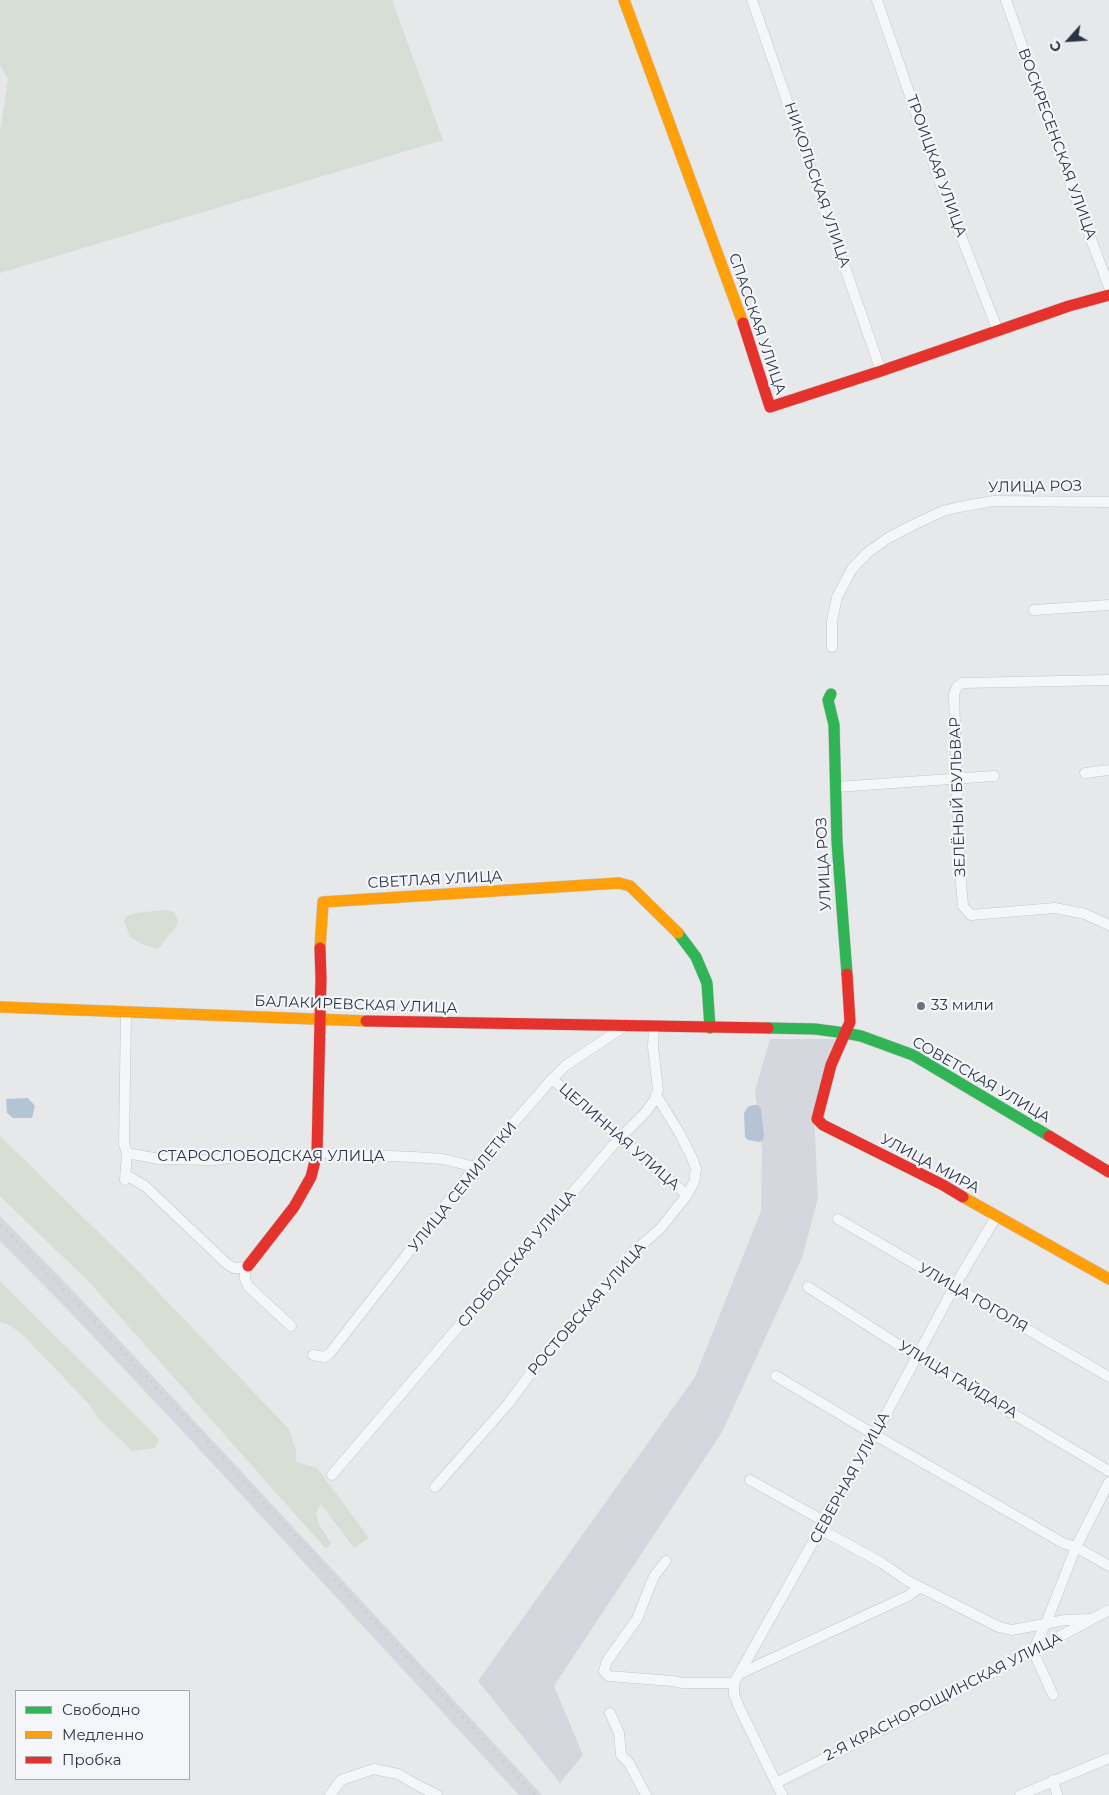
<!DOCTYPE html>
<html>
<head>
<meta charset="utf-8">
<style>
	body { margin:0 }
	#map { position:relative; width:1109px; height:1795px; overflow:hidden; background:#e6e8ea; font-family:Montserrat,sans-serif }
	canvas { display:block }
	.legend { position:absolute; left:15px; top:1690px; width:175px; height:90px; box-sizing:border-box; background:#f4f6f9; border:1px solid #a4a8b1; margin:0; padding:6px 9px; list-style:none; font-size:15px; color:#2b3445 }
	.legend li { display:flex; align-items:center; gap:10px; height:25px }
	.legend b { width:25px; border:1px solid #a4a8b1 }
	.north { position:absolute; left:1044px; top:15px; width:50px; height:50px; -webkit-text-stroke:4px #f4f6f9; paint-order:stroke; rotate:244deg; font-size:14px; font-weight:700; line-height:20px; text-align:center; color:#2b3445 }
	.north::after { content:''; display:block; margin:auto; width:18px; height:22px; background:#2b3445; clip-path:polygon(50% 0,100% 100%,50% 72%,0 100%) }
</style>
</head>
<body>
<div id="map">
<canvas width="1109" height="1795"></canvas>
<ul class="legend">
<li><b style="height:6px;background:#30b455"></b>Свободно</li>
<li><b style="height:6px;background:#ff9f0a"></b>Медленно</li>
<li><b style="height:6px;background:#e5322d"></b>Пробка</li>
</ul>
<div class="north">С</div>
</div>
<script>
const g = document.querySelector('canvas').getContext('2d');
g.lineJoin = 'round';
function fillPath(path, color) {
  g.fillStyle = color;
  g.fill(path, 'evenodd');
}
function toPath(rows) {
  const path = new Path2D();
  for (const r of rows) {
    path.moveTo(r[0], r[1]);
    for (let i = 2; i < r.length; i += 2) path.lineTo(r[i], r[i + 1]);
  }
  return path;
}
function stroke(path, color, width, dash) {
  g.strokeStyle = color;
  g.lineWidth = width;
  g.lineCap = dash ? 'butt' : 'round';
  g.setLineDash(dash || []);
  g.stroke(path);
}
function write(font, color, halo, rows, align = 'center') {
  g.font = font + ' Montserrat,sans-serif';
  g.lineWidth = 4.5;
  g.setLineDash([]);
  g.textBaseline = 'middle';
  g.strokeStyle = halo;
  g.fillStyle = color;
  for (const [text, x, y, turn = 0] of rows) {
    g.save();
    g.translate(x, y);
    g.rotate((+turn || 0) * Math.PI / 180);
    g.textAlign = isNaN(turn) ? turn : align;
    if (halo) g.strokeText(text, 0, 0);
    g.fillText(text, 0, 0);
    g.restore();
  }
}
const built = toPath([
	[770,1039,837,1039,814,1114,818,1198,802,1258,722,1432,554,1686,583,1755,560,1783,478,1681,695,1377,761,1211,762,1150,755,1091],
	[0,1216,80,1298,542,1795,519,1795,188,1437,71,1313,0,1241]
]);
const green = toPath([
	[0,0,392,0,443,140,0,273,0,132,8,79,0,65],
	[164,910,174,912,178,921,177,925,158,949,144,945,130,937,124,920,127,916,137,913],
	[0,1136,135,1268,289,1429,296,1451,296,1462,317,1468,369,1538,354,1548,321,1504,316,1513,319,1525,331,1543,326,1549,90,1283,0,1196],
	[0,1281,153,1433,159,1440,155,1448,132,1451,98,1418,89,1404,22,1334,9,1325,0,1322]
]);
const water = toPath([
	[28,1098,35,1106,32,1118,13,1118,7,1113,6,1099],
	[753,1105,758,1105,761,1109,764,1136,763,1140,759,1142,748,1140,745,1137,744,1113,748,1107]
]);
const street = toPath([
	[752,0,881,371],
	[877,0,940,182,998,331],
	[1006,0,1070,183,1109,287],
	[1034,610,1109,605],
	[832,647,832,621,837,597,852,569,867,553,888,538,913,525,943,511,959,507,994,501,1109,502],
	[1109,680,962,683,957,687,954,694,959,857,963,906,971,915,1055,908,1085,914,1109,925],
	[1085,773,1109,770],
	[836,787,994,776],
	[552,1079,687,1195],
	[127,1153,159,1159,214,1160,249,1155,317,1153,413,1157,443,1159,475,1167],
	[126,1175,145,1186,227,1264,234,1268,241,1268,248,1266,245,1273,245,1279,248,1286,291,1326],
	[125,1180,127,1153,124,1144,126,1012],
	[838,1219,1109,1377],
	[808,1287,916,1356,1109,1471],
	[313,1355,324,1357,330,1353,475,1167,552,1079,565,1066,625,1026],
	[776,1376,875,1435,1063,1543,1076,1547,1109,1566],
	[332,1475,614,1144,646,1112,655,1099,658,1090,653,1047,654,1026],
	[750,1480,822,1520],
	[435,1487,508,1404,541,1359,561,1341,570,1325,599,1295,633,1252,660,1229,687,1195,694,1182,696,1169,692,1158,680,1134,656,1095],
	[820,1529,882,1563,908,1581,999,1627,1012,1630,1065,1620,1090,1619],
	[666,1561,654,1576,637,1619,607,1661,604,1671,609,1676,672,1681,683,1683,734,1683],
	[739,1674,908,1596,920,1587],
	[1053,1695,1033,1651,1046,1623,1076,1547,1109,1482],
	[610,1713,619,1733,621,1755,629,1763,646,1795],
	[1053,1780,1057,1795],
	[776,1783,947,1697,1109,1610],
	[330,1795,341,1780,374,1769,398,1774,417,1785,437,1795],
	[782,1795,739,1707,734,1694,734,1683,818,1533,822,1520,875,1435,954,1287,996,1217],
	[1020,1795,1109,1758]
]);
const fast = toPath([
	[831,694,828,700,834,725,837,842,847,974],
	[678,933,696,957,707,983,710,1028],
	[768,1028,815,1029,845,1033,861,1036,913,1055,1049,1136]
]);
const slow = toPath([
	[624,0,743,323],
	[320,948,323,902,619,883,630,886,678,933],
	[0,1007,366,1021],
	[963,1197,1109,1279]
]);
const jam = toPath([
	[743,323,770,407,881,371,1069,306,1109,295],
	[847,974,850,1022,831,1065,817,1119,823,1125,943,1185,963,1197],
	[366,1021,768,1028],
	[1049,1136,1109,1172],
	[248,1266,294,1207,311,1177,317,1153,321,978,320,948]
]);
const rail = toPath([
	[0,1224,80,1306,194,1427,535,1795]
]);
const markers = [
	[921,1006,5,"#6c737f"]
];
const streetNames = [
	["ВОСКРЕСЕНСКАЯ УЛИЦА",1057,144,70],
	["ТРОИЦКАЯ УЛИЦА",936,166,70],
	["НИКОЛЬСКАЯ УЛИЦА",817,185,71],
	["СПАССКАЯ УЛИЦА",757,324,71],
	["УЛИЦА РОЗ",1035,487,-1],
	["ЗЕЛЁНЫЙ БУЛЬВАР",958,797,-92],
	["УЛИЦА РОЗ",824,864,-93],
	["СВЕТЛАЯ УЛИЦА",435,880,-3],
	["БАЛАКИРЕВСКАЯ УЛИЦА",356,1005,2],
	["СОВЕТСКАЯ УЛИЦА",981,1080,30],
	["ЦЕЛИННАЯ УЛИЦА",619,1137,41],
	["СТАРОСЛОБОДСКАЯ УЛИЦА",271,1157],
	["УЛИЦА МИРА",930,1164,28],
	["УЛИЦА СЕМИЛЕТКИ",463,1187,-51],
	["СЛОБОДСКАЯ УЛИЦА",517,1259,-50],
	["УЛИЦА ГОГОЛЯ",973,1298,30],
	["РОСТОВСКАЯ УЛИЦА",587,1309,-49],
	["УЛИЦА ГАЙДАРА",958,1380,31],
	["СЕВЕРНАЯ УЛИЦА",850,1478,-61],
	["2-Я КРАСНОРОЩИНСКАЯ УЛИЦА",943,1697,-27]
];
const poiNames = [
	["33 мили",931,1006]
];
fillPath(built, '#d4d7dd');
fillPath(green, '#d6ded6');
fillPath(water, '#b4c4d5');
stroke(street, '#c4c6c8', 11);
stroke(fast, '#c4c6c8', 12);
stroke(slow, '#c4c6c8', 12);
stroke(jam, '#c4c6c8', 12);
stroke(street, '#f5f6f7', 10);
stroke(fast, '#30b455', 11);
stroke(slow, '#ff9f0a', 11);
stroke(jam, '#e5322d', 11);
stroke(rail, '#cecfd2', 2.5, [2.5, 5]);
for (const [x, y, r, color] of markers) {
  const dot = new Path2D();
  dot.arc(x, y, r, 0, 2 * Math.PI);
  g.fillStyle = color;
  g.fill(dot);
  stroke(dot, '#f4f6f9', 2);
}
write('15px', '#2b3445', '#f4f6f9', streetNames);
write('15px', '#2b3445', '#f4f6f9', poiNames, 'left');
</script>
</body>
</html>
